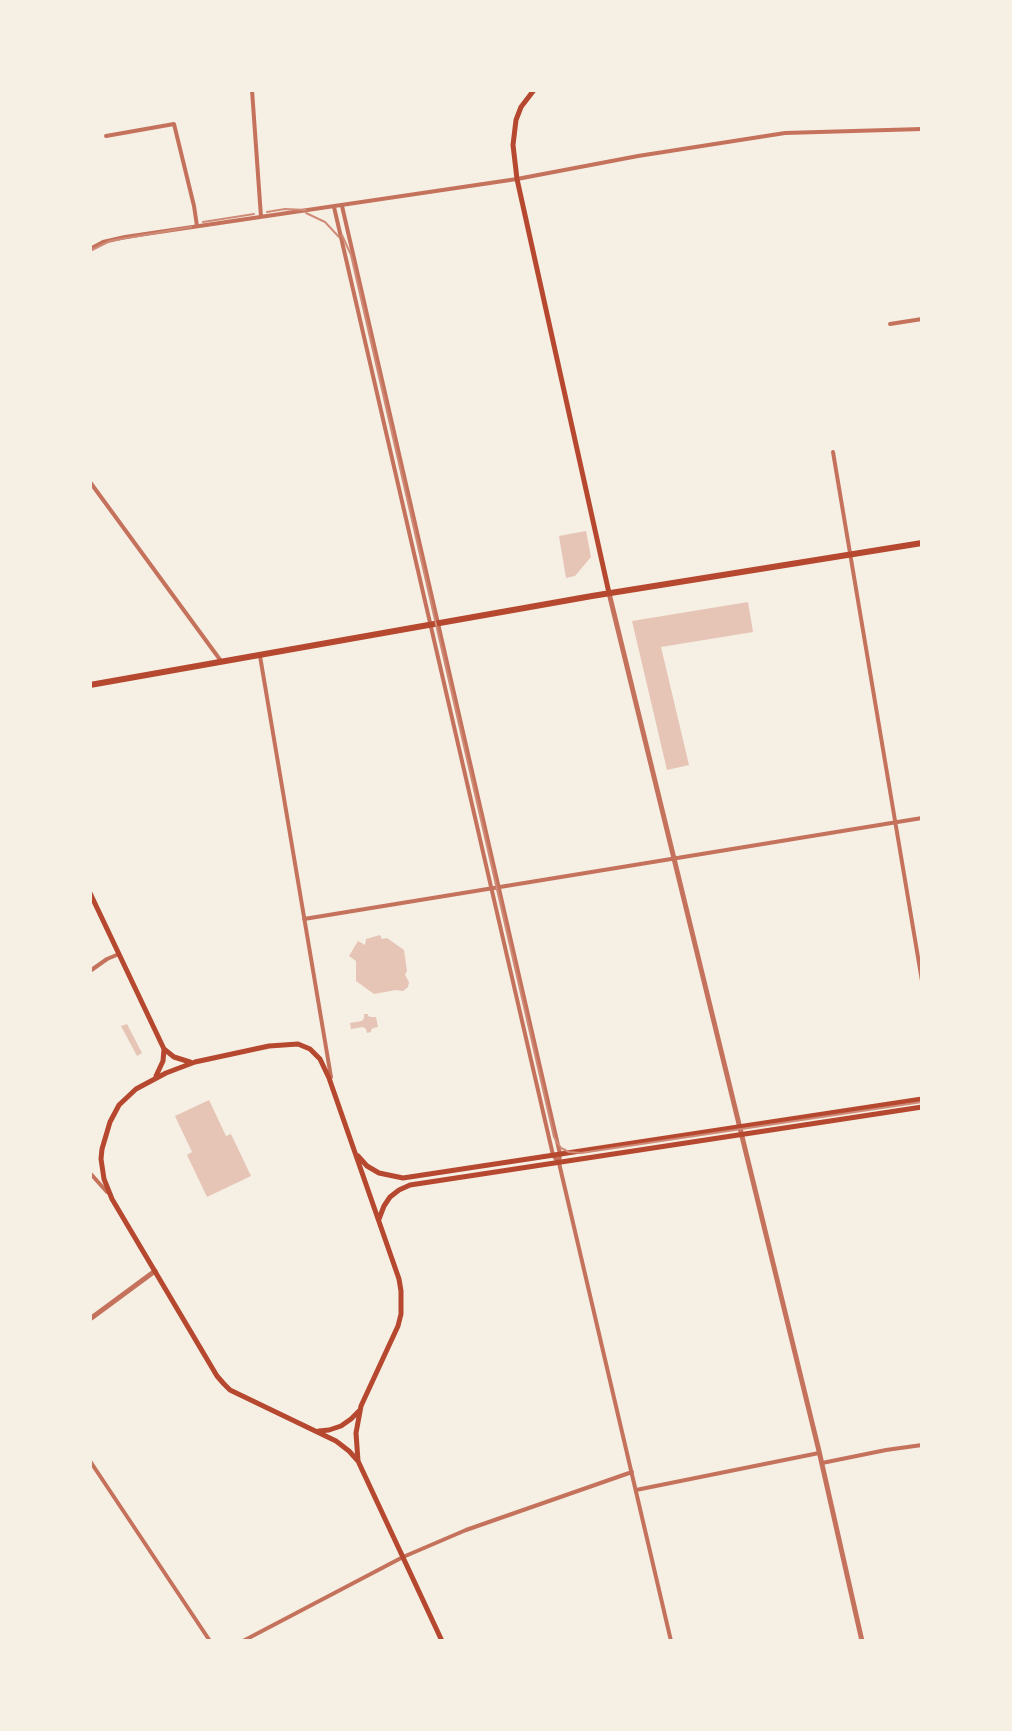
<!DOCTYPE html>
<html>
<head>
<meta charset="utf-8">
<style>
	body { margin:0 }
	#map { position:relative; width:1012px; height:1731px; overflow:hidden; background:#f6efe4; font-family:"Source Sans 3",sans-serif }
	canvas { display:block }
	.frame { position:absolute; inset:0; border:92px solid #f6efe4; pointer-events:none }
</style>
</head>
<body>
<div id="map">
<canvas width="1012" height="1731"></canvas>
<div class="frame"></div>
</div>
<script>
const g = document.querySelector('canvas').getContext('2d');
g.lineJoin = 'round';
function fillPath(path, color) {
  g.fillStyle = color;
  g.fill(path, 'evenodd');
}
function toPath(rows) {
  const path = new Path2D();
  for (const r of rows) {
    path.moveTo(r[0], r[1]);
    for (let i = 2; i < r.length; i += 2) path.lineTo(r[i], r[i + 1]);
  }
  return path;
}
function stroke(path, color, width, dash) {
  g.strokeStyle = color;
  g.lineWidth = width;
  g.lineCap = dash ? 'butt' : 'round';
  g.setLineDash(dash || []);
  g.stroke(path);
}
const building = toPath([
	[586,531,591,557,575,576,566,578,559,536],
	[748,602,753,632,661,647,689,765,667,770,632,621],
	[380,935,382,939,387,938,404,950,407,971,405,975,409,982,408,987,403,991,396,990,374,994,356,981,356,961,349,956,358,941,365,945,366,939],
	[364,1014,368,1014,368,1016,371,1017,376,1017,378,1027,373,1028,371,1030,371,1032,367,1033,366,1029,363,1027,351,1029,350,1023,362,1021,364,1018],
	[127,1024,142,1053,137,1056,121,1026],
	[209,1100,226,1136,231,1134,251,1176,207,1197,187,1155,192,1152,175,1116]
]);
const minor = toPath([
	[252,90,261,217],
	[106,136,174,124,194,206,197,226],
	[342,206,560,1154,559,1163],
	[334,207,553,1155,559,1163,671,1641],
	[90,249,103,242,125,237,517,179,638,156,785,133,922,129],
	[890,324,922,319],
	[833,452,922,981],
	[90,482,221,661],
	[260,656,331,1077],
	[304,919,922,818],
	[90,971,107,959,119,954],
	[90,1173,107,1192],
	[90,1461,210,1641],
	[822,1463,886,1450,922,1445],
	[636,1490,819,1453],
	[243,1641,403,1557,466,1530,632,1472]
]);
const tertiary = toPath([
	[609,593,819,1451,862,1641],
	[90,1319,155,1271]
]);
const secondary = toPath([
	[534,90,521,107,516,120,513,145,517,179,609,593],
	[90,893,164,1049,174,1057,190,1062],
	[156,1076,163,1061,164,1049],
	[358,1156,367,1166,379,1173,403,1178,922,1099],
	[379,1219,384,1206,390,1197,399,1190,410,1185,922,1107],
	[319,1431,329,1430,341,1426,351,1419,359,1411],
	[358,1461,356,1433,361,1406,398,1326,401,1314,401,1291,399,1279,329,1078,320,1059,310,1049,298,1044,269,1046,195,1062,166,1073,136,1089,119,1105,110,1122,102,1149,101,1159,104,1179,112,1199,217,1376,224,1384,230,1390,336,1441,349,1451,358,1461,442,1641]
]);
const trunk = toPath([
	[90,685,592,596,922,543]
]);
const tram = toPath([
	[267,212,285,209,306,210],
	[306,213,325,222,339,237],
	[203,222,254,214],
	[342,235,351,255,554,1137,557,1142,561,1148,569,1152,581,1153,922,1102],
	[90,251,110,241,191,227]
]);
fillPath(building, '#e6c5b7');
stroke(minor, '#c5725c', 4);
stroke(tertiary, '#c5725c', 5);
stroke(secondary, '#b5482f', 5);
stroke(trunk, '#b5482f', 6);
stroke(tram, '#cf8b77', 2);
</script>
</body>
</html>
